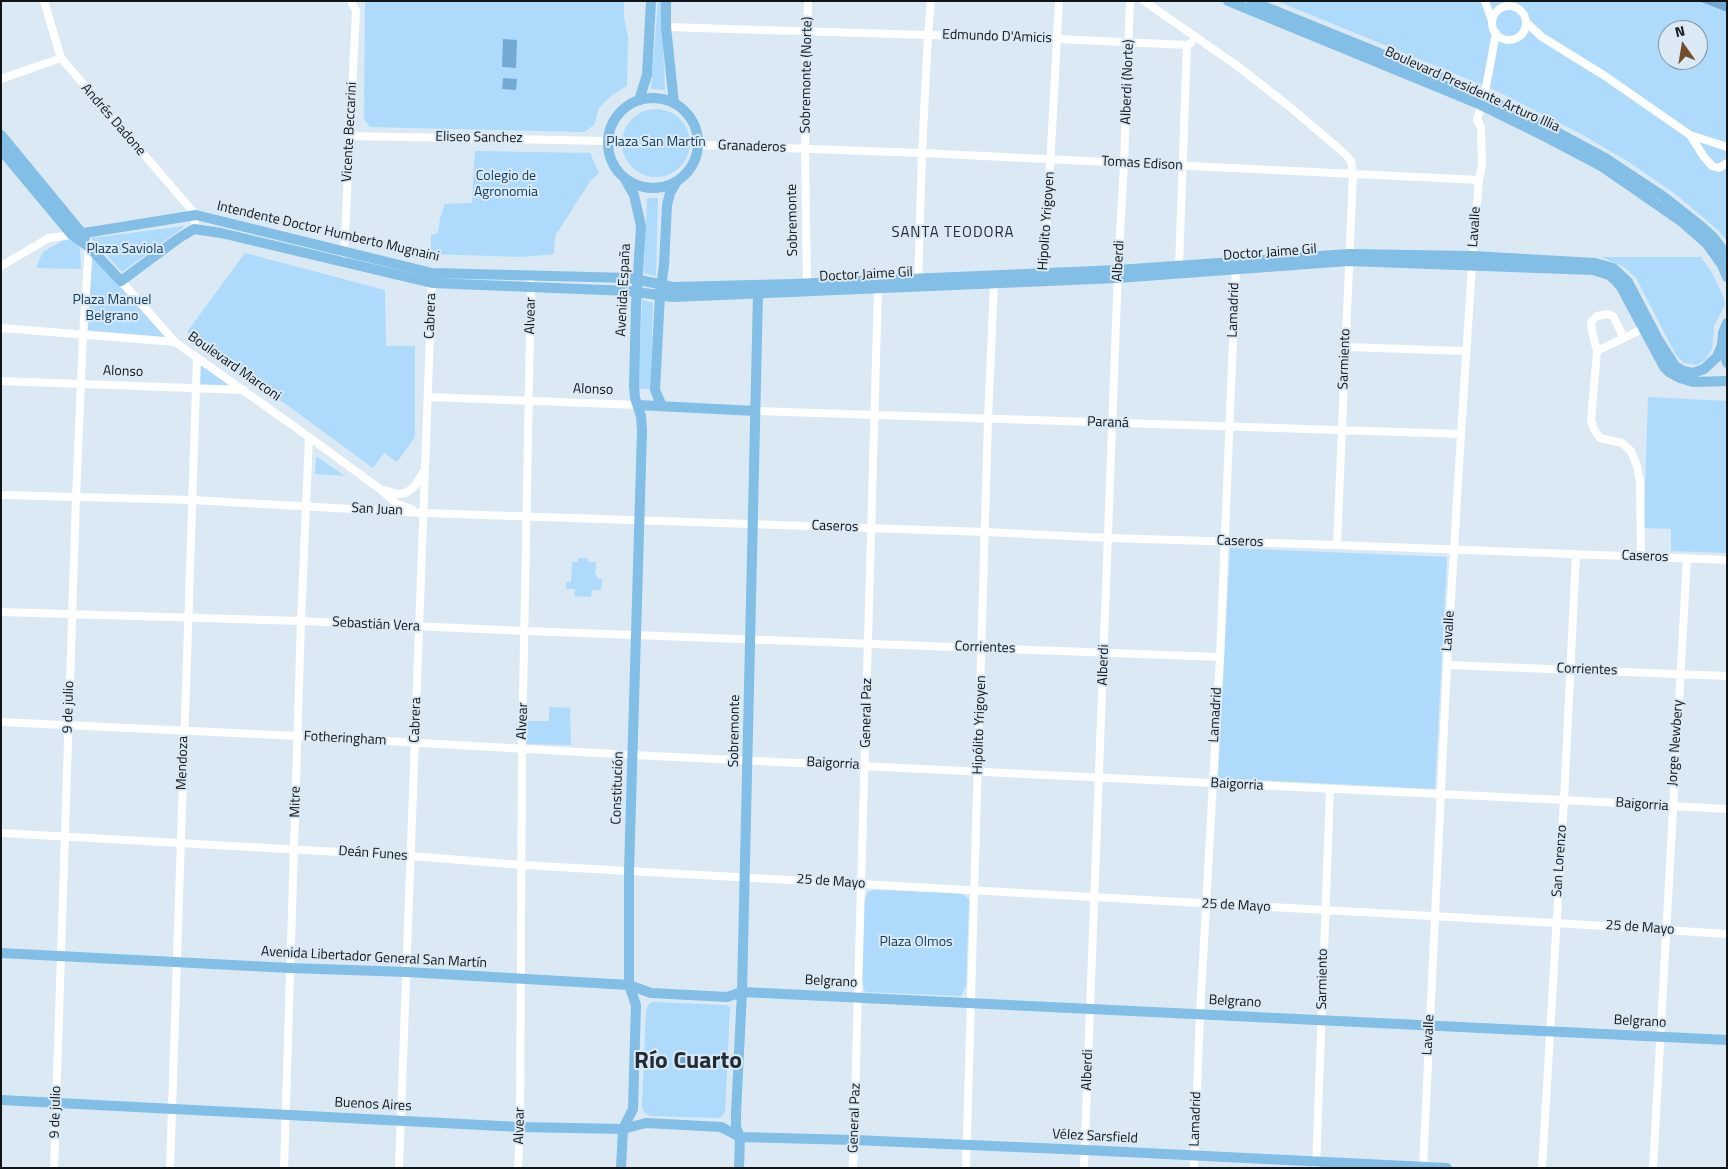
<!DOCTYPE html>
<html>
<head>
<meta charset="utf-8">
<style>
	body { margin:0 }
	#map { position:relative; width:1728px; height:1169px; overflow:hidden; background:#dae9f4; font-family:"Titillium Web",sans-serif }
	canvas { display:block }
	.frame { position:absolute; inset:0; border:2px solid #101518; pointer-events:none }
	.north { position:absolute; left:1658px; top:20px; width:50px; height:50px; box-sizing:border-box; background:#dae9f4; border:1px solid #89949c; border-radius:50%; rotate:347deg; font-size:14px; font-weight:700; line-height:20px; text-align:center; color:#101518 }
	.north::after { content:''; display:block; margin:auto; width:18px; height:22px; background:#744e2a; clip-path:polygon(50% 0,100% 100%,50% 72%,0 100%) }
</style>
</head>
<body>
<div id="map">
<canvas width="1728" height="1169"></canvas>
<div class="frame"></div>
<div class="north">N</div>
</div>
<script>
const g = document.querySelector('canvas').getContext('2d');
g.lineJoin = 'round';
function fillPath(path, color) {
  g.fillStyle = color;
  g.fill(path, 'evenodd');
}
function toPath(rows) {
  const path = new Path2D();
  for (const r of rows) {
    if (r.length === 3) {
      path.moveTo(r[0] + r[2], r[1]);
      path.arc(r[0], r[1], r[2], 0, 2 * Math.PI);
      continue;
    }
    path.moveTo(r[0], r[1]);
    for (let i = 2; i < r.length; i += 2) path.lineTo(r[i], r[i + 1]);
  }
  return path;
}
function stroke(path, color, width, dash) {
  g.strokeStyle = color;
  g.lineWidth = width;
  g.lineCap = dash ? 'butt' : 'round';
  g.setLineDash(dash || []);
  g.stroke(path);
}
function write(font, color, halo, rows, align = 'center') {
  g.font = font + ' "Titillium Web",sans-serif';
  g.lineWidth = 4;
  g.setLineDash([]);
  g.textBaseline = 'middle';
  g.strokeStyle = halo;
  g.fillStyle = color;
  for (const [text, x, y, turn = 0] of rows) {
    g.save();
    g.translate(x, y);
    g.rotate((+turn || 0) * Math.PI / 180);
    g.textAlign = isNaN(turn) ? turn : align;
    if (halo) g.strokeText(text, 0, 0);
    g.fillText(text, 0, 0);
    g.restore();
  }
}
const green = toPath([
	[365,1,624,1,624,17,628,37,627,86,612,95,599,108,594,125,584,132,370,127,364,119],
	[658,1,661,1,665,90,651,89],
	[1277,1,1698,1,1727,12,1727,241,1718,230,1674,193,1629,162,1583,135,1497,91],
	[1668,30,1698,30,1698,60,1668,60],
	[656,143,34],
	[475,151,590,153,599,173,591,180,555,236,554,254,522,257,431,254,431,235,438,233,440,218,445,204,472,203],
	[647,198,658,198,656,276,644,273],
	[185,226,122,272,91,238],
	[72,235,80,249,81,269,36,268,43,252],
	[245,253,385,290,386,346,415,346,415,437,397,462,384,453,373,468,187,332],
	[92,255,165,337,88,330],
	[1602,257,1701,257,1712,273,1724,298,1725,305,1714,326,1712,349,1705,360,1696,365,1684,363,1676,355,1636,278,1624,267],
	[642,300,653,303,651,389,638,389],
	[199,363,235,388,199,386],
	[1648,397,1727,401,1727,553,1671,551,1671,529,1644,528],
	[316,456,345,476,315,474],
	[1230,548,1447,557,1435,789,1218,778],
	[578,558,587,558,588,562,596,562,595,575,597,575,597,578,602,579,601,590,592,590,591,597,574,596,575,589,566,589,566,582,571,582,572,562,578,562],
	[549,707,570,708,571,745,526,744,527,721,549,721],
	[873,890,960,893,968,898,969,901,966,986,961,996,865,992,862,981,864,900,868,892],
	[653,1002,726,1005,730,1007,725,1113,721,1117,717,1118,650,1116,644,1112,642,1108,646,1010,649,1004]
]);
const water = toPath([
	[1698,1,1727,1,1727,12,1709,5],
	[503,39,517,40,516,68,502,67],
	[503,78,517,79,516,90,502,89],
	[687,1061,7]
]);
const minor = toPath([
	[44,1,61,58,196,215,194,229],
	[1144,1,1236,65,1290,107,1345,154,1351,161,1353,174,1337,545],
	[1485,1,1492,21],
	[1509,23,17],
	[1526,22,1542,37,1605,76,1690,135,1727,147],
	[666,27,1057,39,1187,45],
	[1,79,61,58],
	[1690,135,1704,157,1712,166,1719,168,1727,163],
	[350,136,607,141],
	[698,145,922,153,1479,180],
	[344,255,356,11,351,1],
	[1,266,49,238,72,235],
	[1179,266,1187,45,1191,43],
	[1044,277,1059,1],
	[121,281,175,342,309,437,380,489,397,504,412,509],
	[918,284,922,153,928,35,931,1],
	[807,287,805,149,808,1],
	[1,328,175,342],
	[1346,347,1466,351],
	[1597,351,1624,338],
	[1,381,244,390],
	[429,397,638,405],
	[755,411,1461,434],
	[384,490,398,494,406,493,414,487,424,471],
	[1,495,192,500,423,513,986,532,1109,538,1337,545,1727,560],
	[1641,557,1640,482,1637,466,1631,451,1622,443,1600,438,1595,431,1591,421,1597,351,1592,331,1591,322,1597,316,1608,314,1613,316,1624,338,1644,328],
	[1,612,301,621,526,631,1220,657],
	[1447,665,1727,676],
	[1,722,298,736,633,755,1564,800,1727,809],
	[1,833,411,856,522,865,1556,923,1727,934],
	[54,1168,76,498,83,335,89,247],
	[170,1168,197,358],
	[284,1168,301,621,309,437],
	[399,1168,432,280],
	[518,1168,520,1127,522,749,531,282],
	[853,1168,878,288],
	[966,1168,988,419,994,283],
	[1084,1168,1118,270,1124,163,1130,1],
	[1194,1168,1200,1014,1220,657,1236,266],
	[1316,1168,1330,789],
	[1423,1168,1447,665,1461,434,1472,266,1479,180,1482,165,1481,127,1477,120,1486,87,1496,33],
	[1542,1168,1564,800,1576,554],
	[1653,1168,1687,559]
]);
const major = toPath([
	[666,1,666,27,674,103],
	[1228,1,1481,105,1546,137,1601,166,1682,222,1707,244,1722,265,1727,277],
	[1251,1,1448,81,1551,129,1605,158,1664,197,1702,227,1714,238,1727,256],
	[653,143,45],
	[639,100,647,75,651,1],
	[1,135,85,237],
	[1,150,72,235,89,247,121,281,179,238,194,229,221,233,432,283,629,291,673,297,1118,278,1348,261,1593,270,1609,275,1616,281,1621,287,1664,367,1669,372,1680,378,1693,382,1727,381],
	[72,235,196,215,432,273,630,278,673,287,793,284,1118,270,1349,254,1473,256,1595,263,1613,268,1628,282,1659,341,1675,366,1683,371,1693,373,1704,369,1717,357,1722,345],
	[1727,323,1723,333,1722,345,1727,363],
	[638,405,755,411],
	[662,406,655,390,660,295,664,265,667,205,670,193,676,183],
	[1,953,290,968,407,972,629,985,651,993,727,997,742,992,1727,1040],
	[1,1100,520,1127,623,1129,646,1123,721,1127,740,1137,854,1140,1085,1150,1447,1168],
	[621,1168,623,1129,633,1109,636,1005,629,985,629,871,642,431,641,416,635,398,634,386,636,305,641,226,634,195,625,179],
	[739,1168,740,1137,736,1127,736,1113,742,992,758,294]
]);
const streetNames = [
	["Edmundo D'Amicis",997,37,2],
	["Sobremonte (Norte)",807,75,-89],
	["Alberdi (Norte)",1128,82,-88],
	["Boulevard Presidente Arturo Illia",1472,90,24],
	["Andrés Dadone",113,120,49],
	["Vicente Beccarini",350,132,-87],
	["Eliseo Sanchez",479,138,1],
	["Granaderos",752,147,2],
	["Tomas Edison",1142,164,3],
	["Sobremonte",793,220,-91],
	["Hipolito Yrigoyen",1047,221,-86],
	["Lavalle",1475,227,-86],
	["Intendente Doctor Humberto Mugnaini",328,232,13],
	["Doctor Jaime Gil",1270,253,-4],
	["Alberdi",1119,261,-87],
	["Doctor Jaime Gil",866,275,-3],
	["Avenida España",624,290,-87],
	["Lamadrid",1234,310,-88],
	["Cabrera",431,316,-88],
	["Alvear",531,316,-89],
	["Sarmiento",1345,359,-88],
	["Boulevard Marconi",234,367,35],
	["Alonso",123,372,2],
	["Alonso",593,390,2],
	["Paraná",1108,423,2],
	["San Juan",377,510,3],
	["Caseros",835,527,2],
	["Caseros",1240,542,2],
	["Caseros",1645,557,2],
	["Sebastián Vera",376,625,3],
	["Lavalle",1449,631,-86],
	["Corrientes",985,648,2],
	["Alberdi",1104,665,-88],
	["Corrientes",1587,670,2],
	["9 de julio",69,707,-88],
	["General Paz",867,713,-89],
	["Lamadrid",1216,715,-87],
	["Cabrera",416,720,-88],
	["Alvear",523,721,-88],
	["Hipólito Yrigoyen",980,725,-88],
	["Sobremonte",735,731,-89],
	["Fotheringham",345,739,3],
	["Jorge Newbery",1676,743,-86],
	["Mendoza",183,763,-88],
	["Baigorria",833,764,3],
	["Baigorria",1237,785,3],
	["Constitución",618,788,-88],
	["Mitre",296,802,-89],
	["Baigorria",1642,805,4],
	["Deán Funes",373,854,4],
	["San Lorenzo",1560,861,-86],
	["25 de Mayo",831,882,4],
	["25 de Mayo",1236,906,3],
	["25 de Mayo",1640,928,4],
	["Avenida Libertador General San Martín",374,958,3],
	["Sarmiento",1323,979,-89],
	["Belgrano",831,982,3],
	["Belgrano",1235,1002,3],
	["Belgrano",1640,1022,3],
	["Lavalle",1429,1035,-87],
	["Alberdi",1088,1070,-88],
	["Buenos Aires",373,1105,3],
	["9 de julio",56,1112,-88],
	["General Paz",855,1118,-88],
	["Lamadrid",1196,1119,-88],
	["Alvear",520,1126,-89],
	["Vélez Sarsfield",1095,1137,3]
];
const parkNames = [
	["Plaza San Martín",656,143],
	["Colegio de",506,177],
	["Agronomia",506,193],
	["Plaza Saviola",125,250],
	["Plaza Manuel",112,301],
	["Belgrano",112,317],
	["Plaza Olmos",916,943]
];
const neighbourhoodNames = [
	["SANTA TEODORA",953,233]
];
const townNames = [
	["Río Cuarto",688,1062]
];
fillPath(green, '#aedafc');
fillPath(water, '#72aad4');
stroke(minor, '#fff', 8);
stroke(major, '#82bee6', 10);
write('14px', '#101518', '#dae9f4', streetNames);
write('14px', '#15405d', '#dae9f4', parkNames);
g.letterSpacing = '1px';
write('15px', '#212c34', '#dae9f4', neighbourhoodNames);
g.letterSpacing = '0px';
write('bold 24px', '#212c34', '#dae9f4', townNames);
</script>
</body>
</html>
